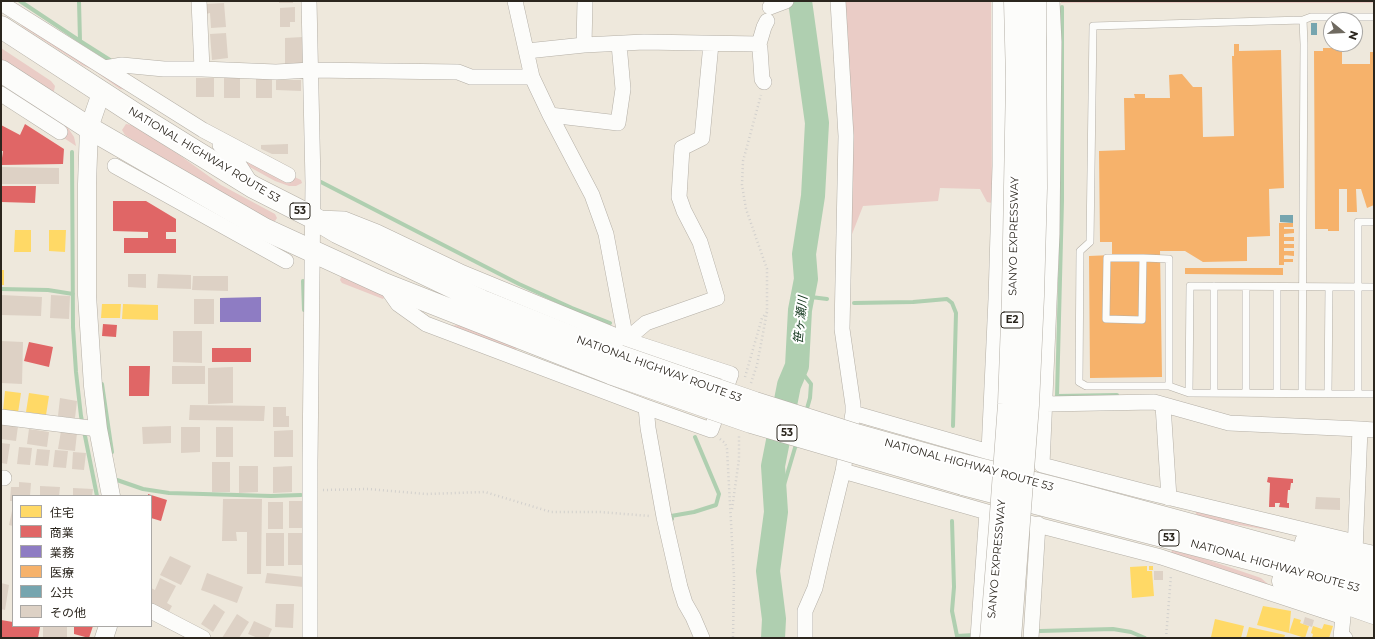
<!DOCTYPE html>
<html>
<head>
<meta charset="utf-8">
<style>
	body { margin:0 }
	#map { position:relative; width:1375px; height:639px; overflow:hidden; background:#eee8dc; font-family:Montserrat,"Noto Sans JP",sans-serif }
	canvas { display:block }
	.frame { position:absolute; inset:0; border:2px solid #2b261e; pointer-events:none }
	.legend { position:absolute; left:12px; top:495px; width:140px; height:132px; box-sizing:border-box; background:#fff; border:1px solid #aaa8a5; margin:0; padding:5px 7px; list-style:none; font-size:12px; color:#2b261e }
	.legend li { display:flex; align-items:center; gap:8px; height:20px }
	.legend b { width:20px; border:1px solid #aaa8a5 }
	.north { position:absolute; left:1323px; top:12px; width:40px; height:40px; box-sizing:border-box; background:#fff; border:1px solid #aaa8a5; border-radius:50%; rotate:108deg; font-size:11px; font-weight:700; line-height:16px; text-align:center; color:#2b261e }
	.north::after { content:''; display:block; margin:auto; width:14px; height:18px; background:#6f6a60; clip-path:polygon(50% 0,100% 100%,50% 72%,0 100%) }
</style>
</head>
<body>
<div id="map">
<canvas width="1375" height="639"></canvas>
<div class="frame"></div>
<ul class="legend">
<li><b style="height:11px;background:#ffd966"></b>住宅</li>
<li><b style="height:11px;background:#e06666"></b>商業</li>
<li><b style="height:11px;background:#8e7cc3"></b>業務</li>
<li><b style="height:11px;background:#f6b26b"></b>医療</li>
<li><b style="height:11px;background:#76a5af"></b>公共</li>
<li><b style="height:11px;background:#ddd1c5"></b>その他</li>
</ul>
<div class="north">N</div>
</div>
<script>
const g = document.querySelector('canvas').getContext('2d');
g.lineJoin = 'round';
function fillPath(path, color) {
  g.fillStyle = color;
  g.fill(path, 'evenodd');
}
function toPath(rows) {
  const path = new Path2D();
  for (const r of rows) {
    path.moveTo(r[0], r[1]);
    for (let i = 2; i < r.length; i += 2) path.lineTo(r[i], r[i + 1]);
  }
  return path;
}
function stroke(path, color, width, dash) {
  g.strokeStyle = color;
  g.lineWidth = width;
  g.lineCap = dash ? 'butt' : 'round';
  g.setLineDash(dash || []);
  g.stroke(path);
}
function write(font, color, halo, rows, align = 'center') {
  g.font = font + ' Montserrat,"Noto Sans JP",sans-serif';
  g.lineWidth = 4;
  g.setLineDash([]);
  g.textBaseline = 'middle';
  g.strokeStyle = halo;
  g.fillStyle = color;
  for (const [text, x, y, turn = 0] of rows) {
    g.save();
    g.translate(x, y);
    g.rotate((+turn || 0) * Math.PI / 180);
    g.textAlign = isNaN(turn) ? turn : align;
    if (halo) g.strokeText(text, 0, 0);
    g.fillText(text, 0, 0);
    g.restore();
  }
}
const green = toPath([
	[842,1,991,1,992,203,987,202,980,189,940,188,938,201,863,206,847,247],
	[1061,1,1374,1,1374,3,1061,3],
	[7,12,129,90,120,89,93,70,82,65,23,27],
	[1,48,51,81,55,86,54,91,49,93,44,93,1,59],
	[16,95,31,102,61,121,68,128,74,137,76,146,61,136],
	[126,124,132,125,178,154,221,185,275,214,277,218,275,221,272,222,219,194,125,135,122,130],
	[233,152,292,176,301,180,302,183,296,186,289,186,275,181,246,165],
	[341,277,345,277,385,296,383,299,342,283,340,280],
	[462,325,517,347,514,355,444,326],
	[1194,510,1280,532,1199,518],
	[1173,548,1261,578,1269,585,1171,553]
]);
const homes = toPath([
	[15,230,31,230,31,252,14,252],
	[49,230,66,230,65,252,49,251],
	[1,270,4,270,4,285,1,285],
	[102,304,121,304,120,318,101,318],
	[123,304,158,305,158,320,122,319],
	[5,391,21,393,18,413,3,411],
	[29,393,49,396,46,415,26,412],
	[1147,566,1147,571,1152,571,1154,596,1132,598,1130,567],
	[1149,566,1153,566,1153,570,1149,570],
	[1263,606,1291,611,1289,633,1257,625],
	[1294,618,1301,620,1300,623,1309,626,1305,638,1289,633],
	[1215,619,1244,626,1241,638,1217,638,1211,637],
	[1324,624,1333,626,1329,638,1312,638,1313,634,1311,633,1313,626,1322,629],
	[1249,627,1285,635,1284,638,1246,638]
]);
const shops = toPath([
	[25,124,64,149,63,164,1,165,3,151,1,151,1,125,20,135],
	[1,186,36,186,35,203,1,202],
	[113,201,146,201,176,219,176,232,166,232,166,239,176,239,176,253,124,253,124,238,148,238,148,232,113,231],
	[103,324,117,325,116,337,102,336],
	[29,342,53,347,49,367,24,361],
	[212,348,251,348,251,362,212,362],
	[129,366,150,366,149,396,129,396],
	[1268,477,1293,479,1293,483,1291,483,1290,490,1288,490,1287,503,1289,503,1289,508,1279,507,1280,503,1275,503,1275,507,1269,507,1270,483,1267,482],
	[148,494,167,500,161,521,151,518,151,496,148,496],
	[1,620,13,622,13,626,40,627,38,638,1,638],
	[74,626,93,626,89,638,74,634]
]);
const offices = toPath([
	[261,297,261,322,220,322,220,298]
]);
const health = toPath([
	[1234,44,1239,44,1239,51,1281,50,1284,188,1269,189,1270,236,1247,237,1247,261,1203,262,1185,251,1160,251,1162,377,1090,378,1089,256,1112,255,1112,242,1100,242,1099,151,1125,150,1124,98,1135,98,1134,94,1145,94,1145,98,1170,98,1169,75,1182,74,1193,87,1202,87,1203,137,1234,136,1232,56,1234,56],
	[1332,44,1342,44,1342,64,1370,64,1370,52,1374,52,1374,205,1367,208,1361,189,1356,189,1357,212,1347,212,1347,189,1339,189,1339,231,1328,231,1328,229,1315,229,1314,51,1323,51,1323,48,1332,48],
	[1279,223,1284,223,1284,244,1294,244,1294,248,1284,248,1284,259,1293,259,1293,262,1284,262,1284,265,1279,265],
	[1284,223,1293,223,1293,227,1284,227],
	[1284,229,1294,229,1294,233,1284,234],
	[1284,237,1294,237,1294,241,1284,241],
	[1284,251,1294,251,1294,256,1284,255],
	[1185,268,1283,268,1283,275,1185,274]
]);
const public = toPath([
	[1311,23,1317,23,1317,35,1311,35],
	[1280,215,1293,215,1293,223,1280,222]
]);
const stream = toPath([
	[20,1,80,41,110,60],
	[79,1,80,41],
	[1062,7,1062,201,1057,396,1117,395],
	[72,152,73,327,76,372,81,416,97,496],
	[319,181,519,284,572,308,610,323],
	[303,281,304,310],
	[1,289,48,290,73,294],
	[803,296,827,299],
	[854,303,913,302,947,299,952,303,956,313,953,426],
	[797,366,811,384,810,398,806,412],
	[102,384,112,452],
	[117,480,143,489,169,493,271,496,301,495],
	[776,512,797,441],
	[672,519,671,516,694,512,716,505,719,494,695,437],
	[952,521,954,587,952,611,957,636,974,635],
	[1040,631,1113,629,1131,632,1145,638]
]);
const river = toPath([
	[773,638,774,619,768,571,776,512,773,466,789,385,797,366,800,310,806,279,804,254,813,196,817,123,800,1]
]);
const building = toPath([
	[279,1,293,1,293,3,279,3],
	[224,3,226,27,211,28,210,13,206,14,205,4],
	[295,7,295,22,290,22,290,27,280,27,280,8],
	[226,33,228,58,212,60,210,34],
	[303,37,304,64,285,64,285,38],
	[196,78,214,78,214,97,196,97],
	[224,78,240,78,240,98,224,98],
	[256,78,272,79,272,98,256,98],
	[276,80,301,80,301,91,276,90],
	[288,144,288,154,272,154,261,149,261,145],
	[1,167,59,168,59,184,1,184],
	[128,274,146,274,146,288,128,287],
	[158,274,191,275,191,289,157,288],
	[193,276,228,276,228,291,192,290],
	[1,295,42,297,41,316,1,315],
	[51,295,70,296,69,319,50,318],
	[194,299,214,299,214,324,194,324],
	[173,331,202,331,202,363,173,362],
	[1,341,23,342,22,384,1,383],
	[172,366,205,366,205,384,172,384],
	[233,367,233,403,208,404,208,368],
	[60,398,77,401,75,418,58,416],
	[190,405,265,406,264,421,189,420],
	[273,407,286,407,286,416,289,416,289,427,273,427],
	[2,424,18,426,16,441,1,439],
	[171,426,171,443,143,444,142,427],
	[181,427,200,427,200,452,181,453],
	[216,427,233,427,233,457,216,457],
	[29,429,49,432,47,447,27,444],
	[293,430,293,457,274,457,274,431],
	[61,431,77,433,75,451,58,449],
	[1,443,10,444,7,464,1,463],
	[19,447,32,448,30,465,17,464],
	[37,449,50,450,48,466,35,465],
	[55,450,68,451,66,468,53,467],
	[73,452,86,453,84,470,72,469],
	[212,462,230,462,230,492,212,492],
	[239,466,258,466,258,492,239,493],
	[292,466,292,492,273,493,273,467],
	[19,482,31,483,30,496,13,496,13,501,10,501,11,487,19,487],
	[40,486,60,487,59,496,40,496],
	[73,488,93,489,92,496,73,496],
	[1316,497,1340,498,1340,510,1315,509],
	[223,499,262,499,261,574,247,574,247,532,236,532,237,541,222,541],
	[289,501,305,501,305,528,289,528],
	[268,502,283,502,283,529,268,529],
	[12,511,13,511,13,526,9,525],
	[266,533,284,533,284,566,266,566],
	[288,533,305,533,305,565,288,565],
	[170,556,191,566,181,585,160,575],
	[1154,571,1163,571,1163,580,1154,580],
	[207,573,243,587,237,603,201,590],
	[267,573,304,577,303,587,265,583],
	[160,578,176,586,167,603,172,606,167,615,151,607,151,588,155,590],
	[1,583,9,585,5,610,1,609],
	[214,604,225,612,213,632,201,624],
	[276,604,294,604,293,628,275,627],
	[237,614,249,622,239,638,222,638],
	[1305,617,1314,620,1312,627,1303,624],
	[254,621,272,629,268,638,258,638,248,634],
	[43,626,67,626,67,638,43,638]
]);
const path = toPath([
	[745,377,762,318,767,312,767,269,746,209,742,185,743,161,761,95],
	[751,383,757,365,767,312],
	[720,439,725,443,727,449,734,577,733,638],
	[323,490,368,489,426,494,485,492,551,512,600,512,650,516],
	[732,509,739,459,739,436],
	[1166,638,1171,575]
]);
const service = toPath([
	[1143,258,1142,320,1106,319,1107,258,1143,258,1169,259,1169,386],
	[1214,286,1214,393],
	[1246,287,1246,393],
	[1277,287,1277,393],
	[1374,287,1190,286,1189,393,1374,394],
	[1189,393,1169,386,1086,386,1079,382,1080,251,1090,242,1093,26,1303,20,1311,17,1374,17],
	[1302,393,1304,44,1303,20],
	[1328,393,1329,287],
	[1358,394,1358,222,1374,222]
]);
const minor = toPath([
	[199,1,202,69],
	[309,1,313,183,310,462,310,638],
	[1000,1,1000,166,996,299,989,452,1014,458],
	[1052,1,1054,42,1052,234,1042,465,1146,492,1355,542],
	[1,3,203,130,288,175],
	[770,7,786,1],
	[759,44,760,49,762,79,764,82],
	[584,45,585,1],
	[527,51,584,45,644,42,759,44,764,27,767,21],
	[105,68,122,65,164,69,202,69,276,72,311,70,458,72,471,77,532,77],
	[1,94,60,132],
	[550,115,618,123,623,89,619,44],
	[220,145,236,160,250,182],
	[115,166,286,261],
	[317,218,344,219,377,232,463,273,626,340,646,323,717,298,700,242,684,211,679,197,682,148,702,138,711,44],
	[384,284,398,304,426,324,646,407,711,430,731,374,626,340,606,234,592,195,550,115,532,77,515,1],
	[1046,404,1154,402,1229,423,1360,429],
	[1163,405,1169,498],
	[646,407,648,428,664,517,680,587,685,603,693,617,702,638],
	[853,413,989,452],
	[1,417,98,429],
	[843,471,987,512,1161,557,1343,617,1341,637,1345,638],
	[1,478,4,478],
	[1355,552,1360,429,1374,430],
	[151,611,203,638],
	[805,638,805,611,815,588,824,549,843,471,853,413,853,405,842,329,846,136,838,1],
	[978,638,987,512],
	[1031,638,1038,524]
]);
const tertiary = toPath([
	[101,93,89,128,87,184,87,295,93,386,98,429,111,496],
	[104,638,108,626]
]);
const trunk = toPath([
	[1,27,135,114,253,187,312,217,337,232,482,301,619,356],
	[1,71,89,128,264,229,384,284,613,374],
	[967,466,1069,492,1325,561,1374,576],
	[963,484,1320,577,1374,593],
	[1306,542,1374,557],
	[1283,581,1374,613]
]);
const trunkBridge = toPath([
	[619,356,755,403,853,434,967,466],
	[613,374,751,422,963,484]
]);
const motorwayBridge = toPath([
	[991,638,1000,527,1009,404,1013,295,1017,79,1015,1],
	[1010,638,1028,405,1033,296,1036,188,1035,1]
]);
const shields = [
	[300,211,20],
	[1012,320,22],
	[787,433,20],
	[1169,538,20]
];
const shieldNames = [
	["53",300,211],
	["E2",1012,320],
	["53",787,433],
	["53",1169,538]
];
const streetNames = [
	["NATIONAL HIGHWAY ROUTE 53",204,155,31],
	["SANYO EXPRESSWAY",1014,236,-89],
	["NATIONAL HIGHWAY ROUTE 53",659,369,20],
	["NATIONAL HIGHWAY ROUTE 53",969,465,15],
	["SANYO EXPRESSWAY",997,559,-85],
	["NATIONAL HIGHWAY ROUTE 53",1275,566,15]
];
const waterNames = [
	["笹ヶ瀬川",801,320,-84]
];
fillPath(green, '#eaccc6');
fillPath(homes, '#ffd966');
fillPath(shops, '#e06666');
fillPath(offices, '#8e7cc3');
fillPath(health, '#f6b26b');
fillPath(public, '#76a5af');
stroke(stream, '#afcfb0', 4);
stroke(river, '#afcfb0', 24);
fillPath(building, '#ddd1c5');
stroke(service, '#b4afa6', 8);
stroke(minor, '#b4afa6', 16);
stroke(tertiary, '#b4afa6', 19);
stroke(trunk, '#b4afa6', 23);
stroke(path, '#d2d0cd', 2.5, [1, 3]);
stroke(service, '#fcfcfa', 7);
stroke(minor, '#fcfcfa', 15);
stroke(tertiary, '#fcfcfa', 18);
stroke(trunk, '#fcfcfa', 22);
stroke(trunkBridge, '#b4afa6', 23, []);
stroke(motorwayBridge, '#b4afa6', 23, []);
stroke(trunkBridge, '#fcfcfa', 22);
stroke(motorwayBridge, '#fcfcfa', 22);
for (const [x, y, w] of shields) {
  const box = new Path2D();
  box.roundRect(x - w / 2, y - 8, w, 16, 3);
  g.fillStyle = '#fff';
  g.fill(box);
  stroke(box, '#2b261e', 1);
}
write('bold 10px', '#2b261e', null, shieldNames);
write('11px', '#2b261e', '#fff', streetNames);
write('italic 12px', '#0f341a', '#fff', waterNames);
</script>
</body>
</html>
